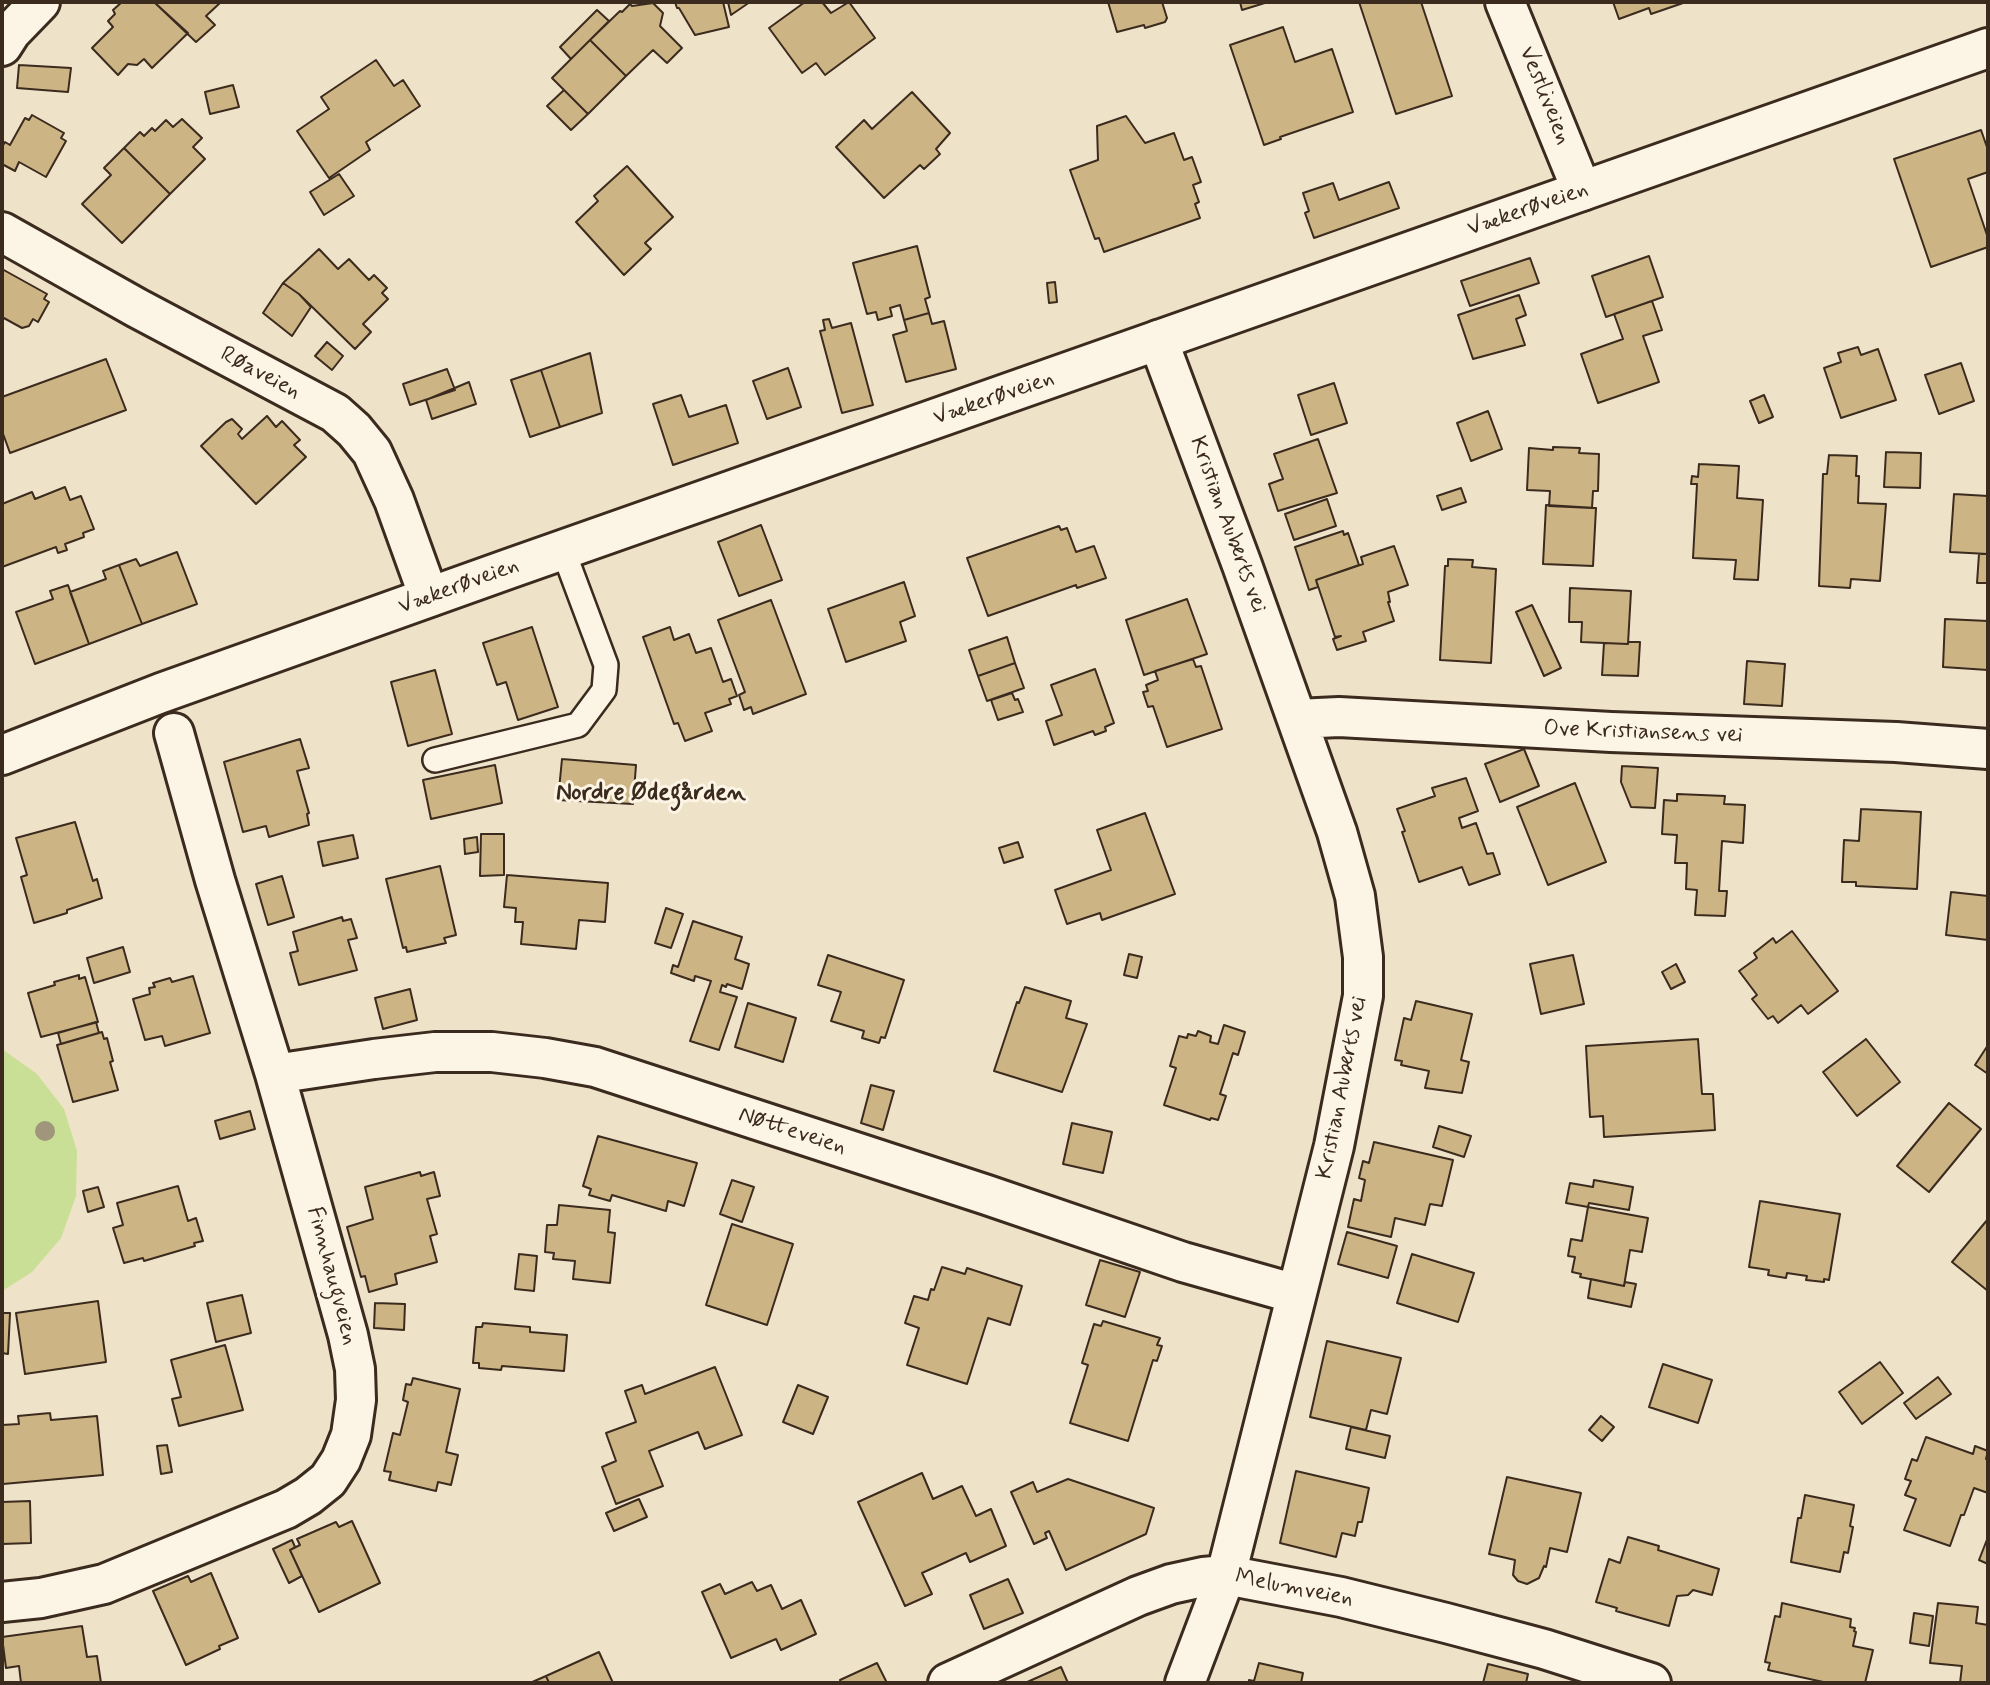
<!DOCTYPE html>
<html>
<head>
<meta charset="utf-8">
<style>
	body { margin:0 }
	#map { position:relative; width:1990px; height:1685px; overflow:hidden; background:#eee2c8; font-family:Mynerve,sans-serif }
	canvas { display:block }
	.frame { position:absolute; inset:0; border:4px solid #3b2a1e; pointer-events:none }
</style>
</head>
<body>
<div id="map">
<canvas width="1990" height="1685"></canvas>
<div class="frame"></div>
</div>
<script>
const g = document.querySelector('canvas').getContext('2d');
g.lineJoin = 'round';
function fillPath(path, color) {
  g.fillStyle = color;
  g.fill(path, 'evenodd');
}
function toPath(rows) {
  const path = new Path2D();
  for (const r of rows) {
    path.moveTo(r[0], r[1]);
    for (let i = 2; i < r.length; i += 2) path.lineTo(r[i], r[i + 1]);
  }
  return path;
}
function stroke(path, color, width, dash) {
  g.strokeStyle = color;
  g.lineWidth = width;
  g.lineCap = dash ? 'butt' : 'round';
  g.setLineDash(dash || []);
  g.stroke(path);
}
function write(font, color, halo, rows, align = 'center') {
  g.font = font + ' Mynerve,sans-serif';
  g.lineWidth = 6;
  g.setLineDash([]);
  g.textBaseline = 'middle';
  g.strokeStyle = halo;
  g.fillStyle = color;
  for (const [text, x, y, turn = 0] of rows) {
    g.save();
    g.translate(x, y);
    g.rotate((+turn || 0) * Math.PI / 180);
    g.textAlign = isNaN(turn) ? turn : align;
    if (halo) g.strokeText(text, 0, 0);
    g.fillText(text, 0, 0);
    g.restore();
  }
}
const green = toPath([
	[2,1049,37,1074,64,1109,77,1151,76,1196,61,1238,32,1272,2,1291]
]);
const building = toPath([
	[122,2,154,2,188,33,152,68,144,59,137,65,128,64,118,75,92,48,113,27,108,21,115,14,113,10,122,2],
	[154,2,221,2,206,16,215,25,196,42,154,2],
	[675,2,723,2,729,27,695,35,679,8,677,8,675,2],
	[728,2,750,2,731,15,728,2],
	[805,2,822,2,831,13,849,2,875,38,825,75,816,63,802,73,769,28,805,2],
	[1108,2,1162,2,1167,18,1165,22,1145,28,1144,25,1117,32,1108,2],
	[1240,2,1268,2,1242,10,1240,2],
	[1359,2,1421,2,1452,96,1396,114,1359,2],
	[1613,2,1686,2,1651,14,1649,8,1619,19,1613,2],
	[653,3,663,13,660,26,682,48,667,63,653,50,626,76,590,40,620,11,622,12,630,4,632,6,653,3],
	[597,10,609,21,571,59,560,47,597,10],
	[1283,27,1295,62,1332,49,1353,112,1280,137,1281,139,1264,145,1230,45,1283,27],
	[590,40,626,76,588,114,552,78,590,40],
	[376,60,394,86,403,80,420,106,366,142,370,150,329,178,297,131,329,109,321,97,376,60],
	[19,65,71,68,68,92,17,88,19,65],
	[233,85,239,107,210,114,205,92,233,85],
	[564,90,588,114,571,130,547,106,564,90],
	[912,92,950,133,936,149,940,154,924,169,920,165,884,198,836,147,864,120,872,129,912,92],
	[32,115,64,133,61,138,66,141,46,177,19,162,15,171,2,164,2,147,5,142,10,145,25,118,29,120,32,115],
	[1126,116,1145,143,1174,133,1184,160,1192,157,1201,182,1193,185,1199,202,1195,204,1200,218,1104,252,1099,238,1095,239,1070,170,1098,160,1097,126,1126,116],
	[182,119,202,138,193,147,205,159,170,194,124,148,140,132,144,136,152,128,155,131,166,120,173,127,182,119],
	[1981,130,1988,150,1988,172,1968,179,1988,238,1988,247,1931,267,1894,159,1981,130],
	[124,148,170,194,122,243,82,204,111,175,104,168,124,148],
	[627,166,673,217,645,243,651,249,624,275,576,222,598,201,594,196,627,166],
	[339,174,354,196,324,215,310,192,339,174],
	[1389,182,1399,208,1314,238,1305,213,1309,211,1303,193,1333,183,1339,200,1389,182],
	[917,246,930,297,925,299,929,313,904,320,900,305,890,308,892,316,878,320,876,312,867,314,853,263,917,246],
	[319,249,338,269,349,259,369,280,374,275,387,288,382,293,388,299,363,324,371,332,355,349,299,294,283,283,319,249],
	[1649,256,1663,297,1606,317,1592,276,1649,256],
	[1530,258,1539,283,1470,306,1461,281,1530,258],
	[2,269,47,294,44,299,49,302,38,322,33,319,29,326,22,328,2,317,2,269],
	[1055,282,1057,302,1049,303,1047,283,1055,282],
	[283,283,299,294,311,307,292,336,263,313,283,283],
	[1519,295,1526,315,1516,319,1525,345,1473,359,1458,315,1519,295],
	[1652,301,1662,330,1643,336,1659,382,1598,403,1581,354,1623,339,1614,314,1652,301],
	[929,313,932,324,944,321,956,369,906,382,893,335,907,331,904,320,929,313],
	[829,319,832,328,851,323,873,405,842,413,820,331,825,330,823,320,829,319],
	[327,342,343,356,332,370,315,356,327,342],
	[1858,347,1861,355,1878,349,1896,400,1841,418,1824,368,1841,362,1838,353,1858,347],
	[590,353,602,413,560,427,541,370,590,353],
	[106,359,126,410,10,453,2,431,2,397,106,359],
	[1961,363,1974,401,1939,414,1925,375,1961,363],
	[788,368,801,407,767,419,753,381,788,368],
	[447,369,455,390,410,405,403,384,447,369],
	[541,370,560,427,530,437,511,380,541,370],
	[469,382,476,404,432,419,426,400,469,382],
	[1334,383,1347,423,1311,435,1298,395,1334,383],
	[681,395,689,417,726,405,738,443,673,465,653,404,681,395],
	[1764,395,1773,417,1759,423,1750,401,1764,395],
	[1488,411,1502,449,1471,461,1457,423,1488,411],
	[267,416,276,427,282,421,300,440,294,445,306,457,256,504,201,446,226,422,232,419,242,429,238,434,242,439,267,416],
	[1318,439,1337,493,1278,511,1269,484,1283,479,1274,454,1318,439],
	[1553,447,1580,448,1579,453,1599,454,1598,491,1593,491,1592,508,1549,506,1550,491,1527,490,1529,448,1553,450,1553,447],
	[1886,452,1921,453,1920,488,1884,487,1886,452],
	[1829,455,1857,456,1856,476,1859,476,1858,503,1886,504,1880,581,1851,579,1850,588,1819,586,1823,474,1827,474,1829,455],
	[1699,464,1739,466,1737,498,1763,500,1758,580,1734,579,1736,560,1693,558,1697,484,1691,484,1692,476,1698,477,1699,464],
	[65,487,70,500,81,496,94,529,83,533,84,537,65,544,67,550,58,553,56,547,2,567,2,504,32,492,35,499,65,487],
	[1461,488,1466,502,1442,510,1437,496,1461,488],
	[1954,494,1988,496,1988,554,1950,552,1954,494],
	[1327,499,1336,526,1294,540,1285,514,1327,499],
	[1546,505,1596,508,1593,566,1543,564,1546,505],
	[761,525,782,580,739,596,718,542,761,525],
	[1059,526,1061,530,1067,528,1076,552,1094,546,1106,578,1077,588,1076,585,988,616,967,558,1059,526],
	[1343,531,1344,535,1348,533,1359,565,1316,580,1318,587,1309,590,1295,547,1343,531],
	[1394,546,1408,585,1388,592,1390,602,1388,602,1394,621,1363,632,1366,641,1337,650,1333,639,1341,636,1335,637,1316,580,1363,564,1361,557,1394,546],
	[177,552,197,604,142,624,119,565,136,559,140,566,177,552],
	[1979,554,1988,554,1988,583,1977,583,1979,554],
	[1448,559,1473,560,1472,567,1496,569,1491,663,1440,660,1445,566,1448,566,1448,559],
	[119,565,142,624,89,644,70,592,106,579,103,571,119,565],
	[904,582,915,616,900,622,906,641,846,662,828,609,904,582],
	[68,585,89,644,35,664,16,612,53,599,50,591,68,585],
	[1570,588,1631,591,1628,644,1581,642,1582,622,1569,622,1570,588],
	[1187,599,1207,654,1144,675,1126,620,1187,599],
	[771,600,806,694,753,714,751,707,744,710,739,695,745,692,718,620,771,600],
	[1532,605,1561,668,1544,676,1516,612,1532,605],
	[1945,619,1988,621,1988,670,1943,667,1945,619],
	[532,627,558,707,518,720,506,682,497,685,483,643,532,627],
	[670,627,674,640,689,634,696,653,711,648,723,682,731,679,737,696,729,699,731,704,705,713,712,731,685,741,678,723,674,724,643,637,670,627],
	[1007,637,1015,663,978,676,969,650,1007,637],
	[1628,642,1640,642,1638,676,1602,675,1604,643,1628,644,1628,642],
	[1193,659,1196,667,1201,666,1222,729,1167,747,1153,706,1148,707,1143,692,1148,691,1146,685,1158,680,1155,671,1193,659],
	[1747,661,1785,664,1782,706,1744,704,1747,661],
	[1015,663,1024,688,987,701,978,676,1015,663],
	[1095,669,1114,723,1105,727,1106,731,1095,735,1093,731,1054,745,1046,721,1062,715,1051,685,1095,669],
	[435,670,452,734,408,746,391,682,435,670],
	[1012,693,1015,700,1018,699,1023,712,998,720,991,700,1012,693],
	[300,739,309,768,297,771,309,813,307,814,309,825,269,837,266,826,243,832,224,762,300,739],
	[1524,749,1539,786,1500,802,1485,764,1524,749],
	[562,759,636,765,633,804,558,800,562,759],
	[495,765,502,803,431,819,423,780,495,765],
	[1622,766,1658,768,1655,808,1631,807,1621,782,1622,766],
	[1466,778,1478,811,1459,818,1462,828,1476,823,1487,854,1493,853,1500,874,1469,885,1462,867,1419,882,1402,832,1405,831,1397,809,1435,796,1432,788,1466,778],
	[1575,783,1606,862,1548,885,1517,807,1575,783],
	[1677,794,1725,796,1724,804,1745,805,1743,843,1722,841,1719,891,1727,891,1725,916,1695,915,1697,890,1686,889,1687,863,1675,863,1677,835,1662,834,1664,800,1677,801,1677,794],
	[1861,809,1921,812,1917,889,1856,886,1856,882,1842,882,1844,840,1859,841,1861,809],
	[1145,813,1175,894,1102,920,1100,913,1067,924,1055,890,1111,870,1097,830,1145,813],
	[75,822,93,881,97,879,102,898,67,910,67,913,34,923,21,877,27,875,16,838,75,822],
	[481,834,504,834,504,875,480,876,481,834],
	[353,835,358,858,323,866,318,842,353,835],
	[477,837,478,852,465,854,464,839,477,837],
	[1018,842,1023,857,1004,863,999,848,1018,842],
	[440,866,456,935,444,938,446,943,407,952,406,947,403,948,386,879,440,866],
	[507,875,608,883,605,922,579,920,576,949,521,944,523,922,515,922,516,908,504,907,507,875],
	[282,876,294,917,268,925,256,884,282,876],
	[1951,892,1988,896,1988,940,1946,935,1951,892],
	[666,908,683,914,671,948,655,943,666,908],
	[342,917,343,921,351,919,357,938,348,940,357,970,299,985,290,953,298,951,293,932,342,917],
	[693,921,742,937,735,959,749,964,742,989,727,984,726,987,722,985,720,992,737,997,719,1050,690,1041,711,981,695,976,694,981,671,973,673,965,678,967,693,921],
	[1792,931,1838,991,1808,1014,1801,1005,1778,1023,1773,1016,1768,1019,1752,999,1757,995,1739,971,1757,958,1754,953,1773,938,1776,943,1792,931],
	[123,947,130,972,94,983,87,958,123,947],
	[1129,954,1142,957,1137,978,1124,975,1129,954],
	[828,955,904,980,885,1038,881,1037,879,1043,862,1038,864,1031,831,1021,841,992,818,985,828,955],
	[1573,955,1584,1004,1541,1014,1530,964,1573,955],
	[1676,964,1685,982,1671,989,1662,972,1676,964],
	[79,975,79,979,85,977,98,1022,41,1037,28,993,55,985,54,982,79,975],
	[193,976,210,1033,165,1046,162,1036,145,1040,133,999,150,994,149,988,155,987,153,983,170,978,172,982,193,976],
	[1025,987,1071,1001,1066,1018,1087,1024,1062,1092,994,1071,1017,1002,1019,1003,1025,987],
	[410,989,417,1020,383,1029,375,998,410,989],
	[1416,1001,1472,1014,1461,1060,1469,1062,1462,1093,1425,1088,1429,1071,1401,1065,1402,1061,1395,1060,1404,1018,1411,1020,1416,1001],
	[748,1003,796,1018,783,1062,735,1047,748,1003],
	[96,1022,99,1033,61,1044,58,1033,96,1022],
	[1224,1025,1245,1032,1238,1055,1233,1053,1220,1094,1226,1096,1218,1120,1211,1118,1210,1120,1164,1105,1176,1068,1170,1066,1179,1036,1187,1038,1188,1034,1196,1036,1198,1031,1211,1036,1210,1042,1218,1044,1224,1025],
	[102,1032,104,1039,107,1038,113,1061,110,1062,118,1090,73,1102,57,1045,102,1032],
	[1698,1039,1702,1094,1713,1094,1715,1130,1604,1137,1603,1116,1590,1117,1586,1046,1698,1039],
	[1866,1039,1900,1082,1857,1116,1823,1072,1866,1039],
	[1988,1045,1988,1074,1975,1065,1988,1045],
	[871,1085,894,1091,883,1130,861,1123,871,1085],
	[1949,1103,1981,1129,1929,1192,1897,1166,1949,1103],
	[250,1111,255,1129,220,1139,215,1121,250,1111],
	[1072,1123,1112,1132,1103,1173,1063,1164,1072,1123],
	[1439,1126,1471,1136,1464,1157,1433,1147,1439,1126],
	[598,1136,697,1163,684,1206,668,1201,666,1211,612,1195,610,1201,589,1195,591,1189,583,1186,598,1136],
	[1374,1142,1453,1160,1442,1206,1430,1204,1425,1225,1395,1218,1391,1237,1348,1227,1354,1199,1361,1201,1365,1180,1359,1178,1363,1161,1369,1163,1374,1142],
	[420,1172,421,1176,434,1172,440,1196,427,1199,437,1234,430,1236,437,1262,395,1274,397,1284,369,1292,365,1276,361,1277,347,1227,373,1219,365,1187,420,1172],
	[732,1180,754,1187,742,1222,720,1214,732,1180],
	[1594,1180,1633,1187,1629,1210,1589,1203,1588,1207,1566,1203,1570,1183,1593,1187,1594,1180],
	[178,1186,188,1221,196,1218,203,1241,194,1243,195,1246,144,1261,143,1258,124,1263,113,1228,123,1225,117,1203,178,1186],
	[98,1187,104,1207,88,1212,83,1191,98,1187],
	[1760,1201,1840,1214,1829,1280,1824,1279,1824,1282,1806,1280,1807,1276,1787,1273,1786,1278,1768,1275,1769,1270,1749,1267,1760,1201],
	[559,1205,610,1210,608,1232,615,1233,610,1283,573,1279,575,1261,553,1259,554,1253,545,1252,547,1225,557,1225,559,1205],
	[1588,1207,1648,1218,1642,1252,1630,1250,1624,1286,1580,1277,1581,1274,1572,1272,1575,1257,1568,1256,1571,1239,1582,1241,1588,1207],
	[1988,1219,1988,1291,1952,1262,1988,1219],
	[732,1224,793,1244,767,1325,706,1305,732,1224],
	[1347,1232,1397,1246,1388,1278,1338,1264,1347,1232],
	[519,1254,537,1256,534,1291,515,1289,519,1254],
	[1412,1254,1474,1273,1458,1322,1397,1303,1412,1254],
	[1100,1260,1140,1272,1125,1317,1086,1305,1100,1260],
	[942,1267,965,1274,967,1268,1022,1286,1010,1325,988,1318,967,1384,907,1365,919,1328,905,1323,914,1296,928,1300,931,1289,934,1290,942,1267],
	[1591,1279,1624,1286,1625,1282,1636,1284,1631,1307,1588,1298,1591,1279],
	[242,1295,251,1333,216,1342,207,1303,242,1295],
	[98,1301,106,1362,25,1374,16,1313,98,1301],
	[375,1303,405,1304,404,1330,374,1328,375,1303],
	[2,1313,10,1313,8,1354,2,1353,2,1313],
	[1103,1321,1160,1338,1157,1345,1162,1346,1157,1361,1153,1360,1128,1441,1070,1423,1088,1365,1082,1363,1094,1324,1101,1326,1103,1321],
	[483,1323,530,1327,530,1332,567,1335,564,1371,502,1366,501,1370,479,1368,479,1363,473,1363,476,1327,482,1327,483,1323],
	[1327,1341,1401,1358,1387,1414,1371,1410,1366,1430,1310,1417,1327,1341],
	[225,1345,243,1410,179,1426,172,1399,181,1397,171,1360,225,1345],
	[1880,1362,1903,1393,1862,1424,1839,1392,1880,1362],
	[1663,1364,1712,1380,1698,1423,1649,1407,1663,1364],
	[715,1367,742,1435,705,1449,698,1432,649,1451,663,1486,616,1504,602,1467,616,1461,606,1433,636,1422,625,1391,642,1385,645,1394,715,1367],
	[1938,1377,1951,1394,1916,1419,1904,1403,1938,1377],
	[413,1378,460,1389,446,1452,458,1455,451,1485,438,1482,436,1491,389,1480,391,1472,384,1471,393,1433,400,1435,408,1402,403,1400,406,1384,411,1385,413,1378],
	[798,1385,828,1397,813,1434,783,1422,798,1385],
	[50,1413,51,1420,97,1416,103,1475,3,1484,2,1425,19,1424,18,1416,50,1413],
	[1601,1416,1614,1427,1602,1441,1589,1430,1601,1416],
	[1351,1427,1390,1436,1385,1458,1346,1449,1351,1427],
	[1926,1437,1973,1454,1975,1446,1988,1451,1986,1459,1988,1459,1988,1493,1974,1488,1964,1515,1961,1515,1950,1546,1904,1530,1916,1499,1905,1495,1911,1481,1905,1479,1912,1459,1917,1461,1926,1437],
	[167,1445,172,1472,161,1474,157,1446,167,1445],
	[1296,1471,1369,1488,1362,1522,1358,1522,1355,1536,1342,1533,1336,1557,1280,1543,1296,1471],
	[922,1473,933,1499,962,1486,976,1516,991,1509,1006,1546,970,1562,966,1553,922,1573,932,1594,905,1606,858,1502,922,1473],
	[1507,1477,1581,1493,1567,1552,1550,1548,1546,1567,1544,1566,1539,1578,1527,1584,1518,1581,1513,1575,1515,1560,1489,1554,1507,1477],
	[1068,1479,1154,1508,1146,1534,1066,1570,1049,1531,1045,1533,1047,1538,1034,1544,1011,1492,1033,1482,1037,1492,1068,1479],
	[1805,1495,1854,1505,1850,1526,1853,1527,1848,1553,1844,1552,1840,1572,1791,1562,1798,1518,1801,1518,1805,1495],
	[639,1499,647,1517,614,1531,606,1513,639,1499],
	[30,1501,31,1543,2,1544,2,1502,30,1501],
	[352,1521,380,1583,319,1612,290,1550,300,1545,297,1539,336,1522,339,1527,352,1521],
	[1628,1537,1659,1546,1658,1550,1719,1569,1712,1595,1693,1590,1688,1595,1677,1596,1669,1626,1616,1611,1617,1608,1596,1602,1609,1559,1620,1563,1628,1537],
	[1988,1537,1988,1564,1979,1560,1988,1537],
	[292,1540,295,1547,290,1550,302,1576,289,1583,273,1549,292,1540],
	[211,1573,238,1638,219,1646,220,1649,186,1665,153,1591,188,1576,191,1582,211,1573],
	[1008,1579,1023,1613,984,1629,970,1595,1008,1579],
	[752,1582,757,1591,771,1585,782,1609,801,1600,816,1634,781,1650,776,1639,731,1658,702,1592,720,1584,725,1594,752,1582],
	[1782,1603,1851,1619,1850,1627,1855,1628,1854,1631,1856,1632,1853,1646,1873,1650,1865,1683,1828,1683,1768,1670,1770,1663,1765,1662,1775,1616,1780,1617,1782,1603],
	[1938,1603,1978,1607,1976,1623,1988,1625,1988,1683,1960,1683,1962,1666,1930,1663,1938,1603],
	[1914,1613,1933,1616,1929,1646,1910,1643,1914,1613],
	[82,1626,87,1657,97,1656,101,1683,21,1683,19,1666,6,1668,2,1637,82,1626],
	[599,1652,613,1683,549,1683,546,1676,599,1652],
	[877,1663,887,1683,841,1683,840,1680,877,1663],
	[1259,1663,1303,1673,1301,1683,1249,1683,1249,1680,1254,1681,1259,1663],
	[1488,1664,1528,1674,1526,1683,1483,1683,1488,1664],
	[1061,1667,1068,1683,1025,1683,1061,1667],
	[546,1676,549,1683,530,1683,546,1676]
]);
const lane = toPath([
	[435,760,578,725,604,690,606,665,563,550]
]);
const street = toPath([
	[1505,2,1582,191],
	[2,46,11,32,40,2],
	[2,232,137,308,335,413,354,430,372,452,394,500,429,597],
	[1158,340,1242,565,1337,832,1355,896,1363,957,1363,996,1334,1146,1226,1575,1185,1683],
	[1297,719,1339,717,1611,732,1896,742,1988,749],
	[275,1074,374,1059,435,1052,492,1052,545,1058,595,1067,987,1195,1183,1262,1296,1294],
	[2,1602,41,1598,104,1584,286,1509,308,1496,328,1480,341,1460,351,1435,356,1400,355,1369,348,1335,275,1074,215,880,174,733],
	[948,1683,1138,1596,1171,1584,1203,1577,1226,1575,1341,1597,1446,1623,1544,1649,1651,1683]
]);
const secondary = toPath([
	[2,755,161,693,511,568,1988,48]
]);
const trees = [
	[45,1131]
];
const streetNames = [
	["Vestliveien",1544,96,68],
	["Vækerøveien",1528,210,-19],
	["Røaveien",260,374,28],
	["Vækerøveien",994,399,-19],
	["Kristian Auberts vei",1227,525,70],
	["Vækerøveien",459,587,-20],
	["Ove Kristiansens vei",1643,733,2],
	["Kristian Auberts vei",1343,1088,-79],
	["Nøtteveien",792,1132,18],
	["Finnhaugveien",331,1276,75],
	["Melumveien",1294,1589,11]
];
const neighbourhoodNames = [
	["Nordre Ødegården",651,794]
];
fillPath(green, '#c9df95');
fillPath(building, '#cdb484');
stroke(building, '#3b2a1e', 2);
stroke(lane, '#3b2a1e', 28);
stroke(street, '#3b2a1e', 44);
stroke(secondary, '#3b2a1e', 44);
stroke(lane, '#fcf5e5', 23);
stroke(street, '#fcf5e5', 38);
stroke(secondary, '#fcf5e5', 38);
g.fillStyle = '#9f967b';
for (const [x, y] of trees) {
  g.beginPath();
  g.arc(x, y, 10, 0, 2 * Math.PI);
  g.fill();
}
write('23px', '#3b2a1e', '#fcf5e5', streetNames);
write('bold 24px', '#3b2a1e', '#fcf5e5', neighbourhoodNames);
</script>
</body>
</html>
